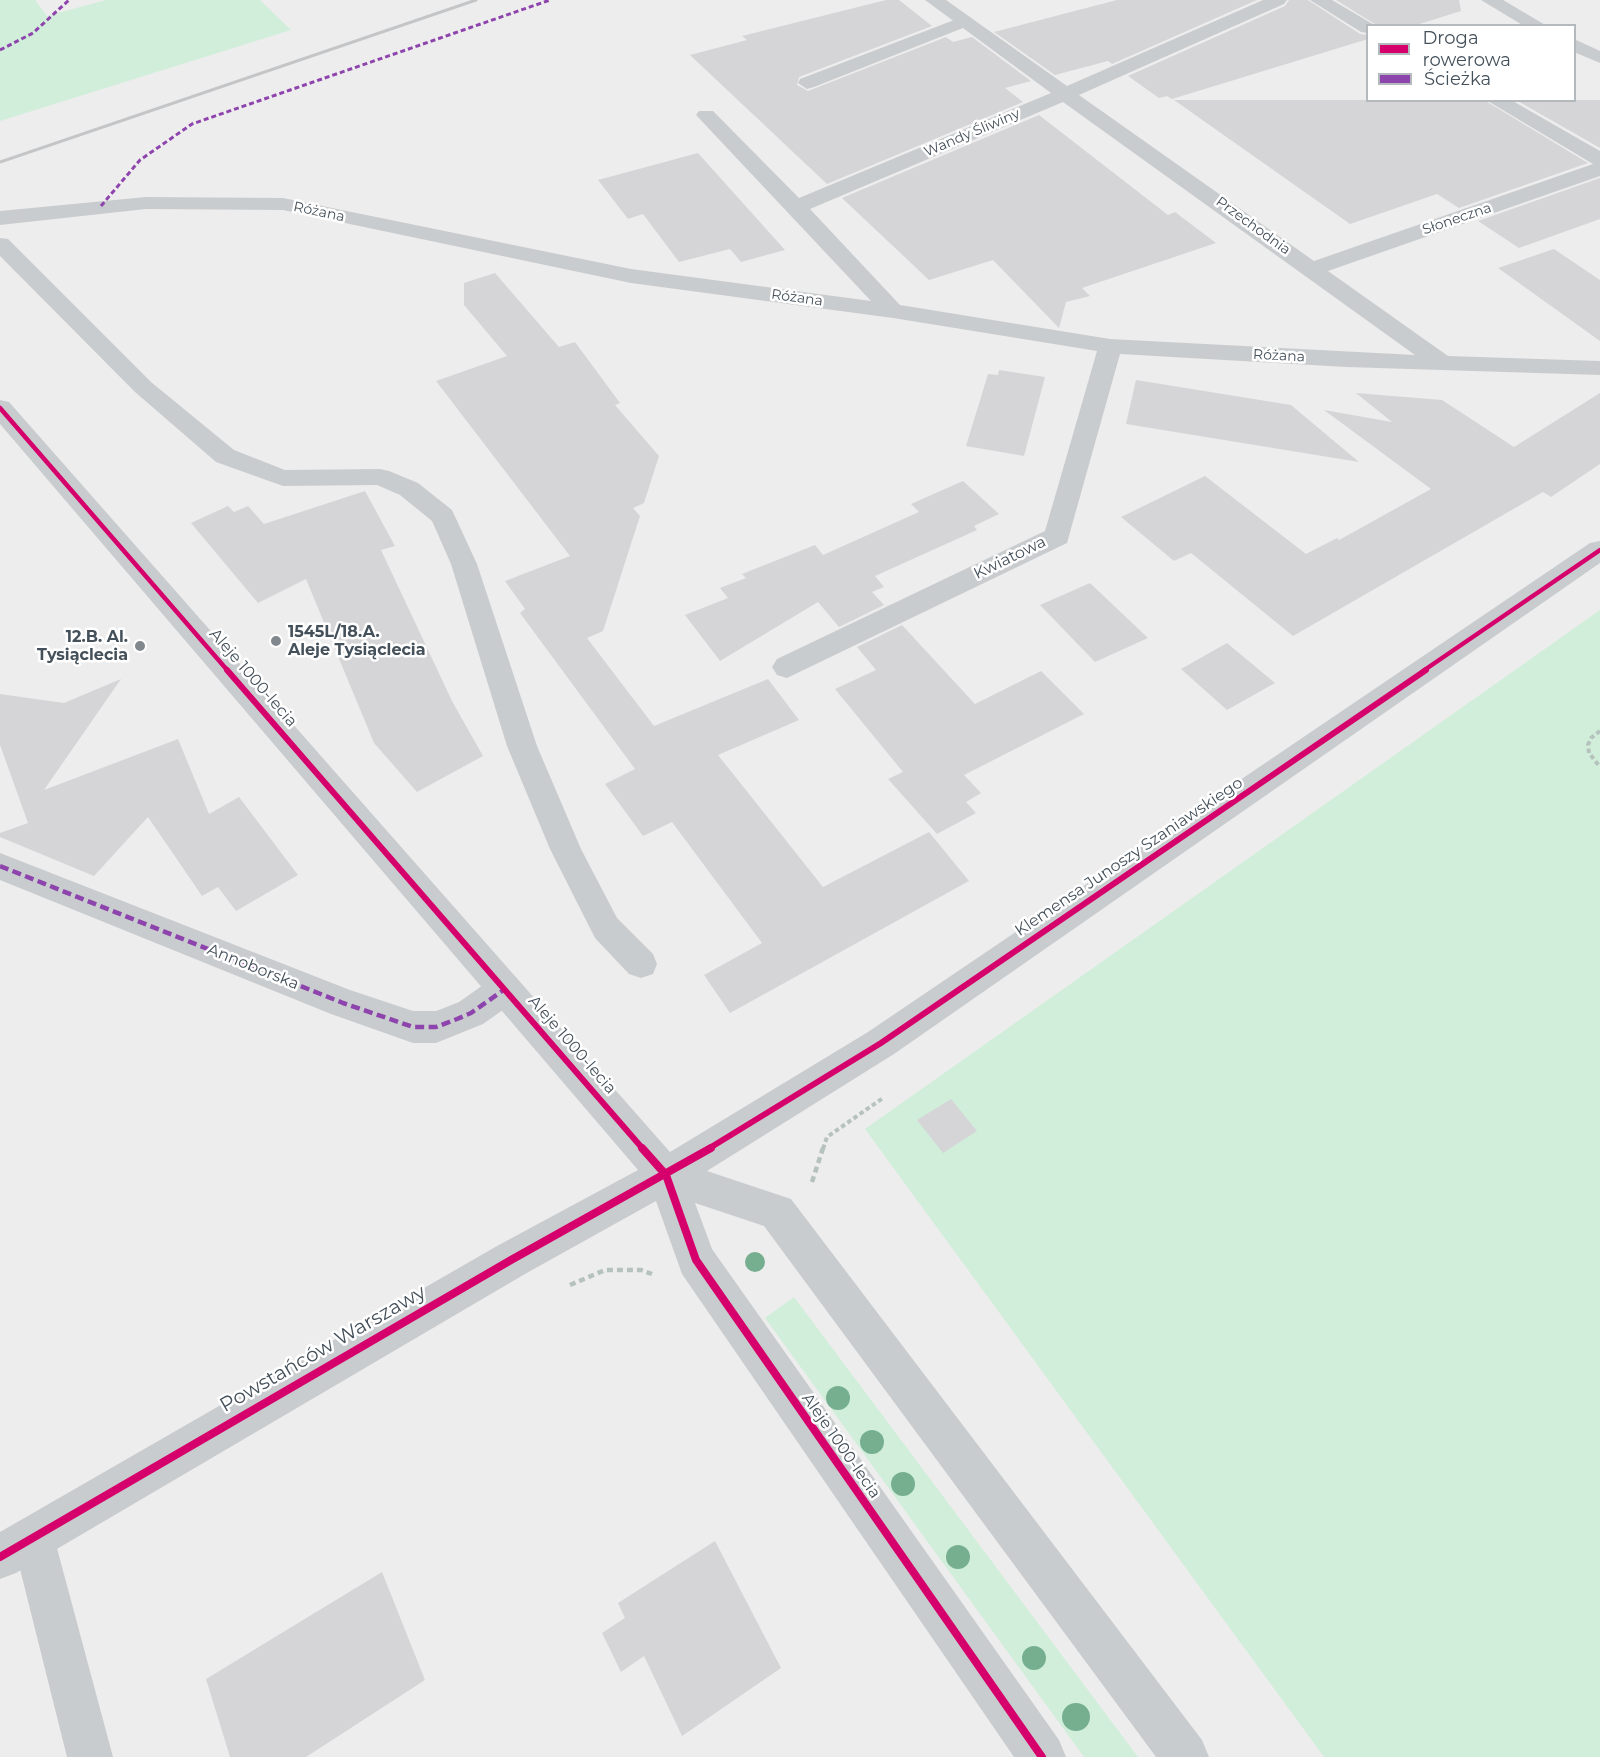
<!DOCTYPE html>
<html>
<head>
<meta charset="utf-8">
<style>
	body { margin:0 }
	#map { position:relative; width:1600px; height:1757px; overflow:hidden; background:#eeeded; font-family:Montserrat,sans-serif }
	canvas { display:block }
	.legend { position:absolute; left:1366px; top:24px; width:210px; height:78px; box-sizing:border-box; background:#fff; border:2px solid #b4b9bd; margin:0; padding:8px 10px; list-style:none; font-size:18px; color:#44505a }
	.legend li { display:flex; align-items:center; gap:12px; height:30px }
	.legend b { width:30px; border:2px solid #b4b9bd }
</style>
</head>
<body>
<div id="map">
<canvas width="1600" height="1757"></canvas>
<ul class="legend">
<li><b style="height:8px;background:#d6006c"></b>Droga rowerowa</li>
<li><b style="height:8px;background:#8e44ad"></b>Ścieżka</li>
</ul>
</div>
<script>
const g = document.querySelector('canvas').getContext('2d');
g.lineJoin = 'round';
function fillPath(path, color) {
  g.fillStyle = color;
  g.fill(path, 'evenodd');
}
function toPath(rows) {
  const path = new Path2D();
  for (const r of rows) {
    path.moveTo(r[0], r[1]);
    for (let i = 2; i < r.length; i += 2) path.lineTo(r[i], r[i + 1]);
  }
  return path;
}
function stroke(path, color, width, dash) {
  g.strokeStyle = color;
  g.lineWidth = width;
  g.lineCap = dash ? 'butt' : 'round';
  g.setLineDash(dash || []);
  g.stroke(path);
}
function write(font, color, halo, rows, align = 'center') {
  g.font = font + ' Montserrat,sans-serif';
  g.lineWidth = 5;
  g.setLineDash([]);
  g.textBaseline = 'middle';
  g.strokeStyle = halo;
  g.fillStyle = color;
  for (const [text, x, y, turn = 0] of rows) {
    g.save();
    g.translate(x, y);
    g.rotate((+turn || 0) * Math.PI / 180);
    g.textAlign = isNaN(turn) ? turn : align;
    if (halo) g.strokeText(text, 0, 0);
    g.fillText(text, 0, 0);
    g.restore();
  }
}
const green = toPath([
	[0,0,35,0,47,16,106,0,260,0,291,30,0,121],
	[1600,610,1600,1757,1324,1757,865,1129],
	[794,1297,1138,1757,1084,1757,765,1318]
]);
const building = toPath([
	[886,0,899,0,932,26,799,77,797,85,808,91,946,37,953,42,972,37,1031,81,1005,88,1023,102,827,184,690,55,747,40,742,36],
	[1117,0,1257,0,1112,64,1108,61,1055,75,994,32],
	[1289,0,1308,0,1360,34,1368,35,1368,39,1172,99,1167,96,1159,98,1128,76,1285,6],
	[1336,0,1459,0,1461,11,1413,26,1378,26],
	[1174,100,1484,100,1588,163,1459,208,1437,194,1350,224],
	[1516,100,1600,100,1600,148],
	[1039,115,1168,215,1175,212,1216,243,1082,288,1090,296,1066,302,1059,328,993,260,929,280,842,198],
	[698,153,785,250,741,262,730,249,679,262,643,214,628,219,598,180],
	[1600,178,1600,219,1519,248,1478,221],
	[1554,249,1600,280,1600,341,1498,268],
	[495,273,559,347,575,342,620,403,615,405,659,456,644,503,633,508,640,516,603,631,587,638,654,726,768,679,799,720,718,755,823,887,929,832,969,881,730,1013,704,975,762,943,672,822,643,836,605,784,635,769,520,613,525,609,505,581,570,556,436,381,507,356,464,305,464,283],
	[999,370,1045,377,1024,456,966,446,988,374,998,375],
	[1136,380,1291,405,1359,462,1126,424],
	[1356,393,1442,400,1514,447,1600,393,1600,464,1551,497,1543,492,1293,636,1191,553,1174,561,1121,517,1205,476,1306,554,1337,538,1339,540,1431,489,1324,410,1392,422],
	[963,481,999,514,974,526,977,530,875,576,884,587,872,592,884,605,839,627,818,602,720,661,685,615,728,598,720,588,746,578,742,574,815,545,823,555,919,512,911,504],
	[365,491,395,546,381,550,452,701,483,756,417,792,374,743,306,579,258,603,191,523,228,506,234,512,248,506,264,524],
	[1090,583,1148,638,1095,662,1040,605],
	[902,625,975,704,1041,671,1084,714,964,775,981,793,966,802,976,813,937,834,888,779,903,772,835,689,876,670,857,647],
	[1227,643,1275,683,1227,710,1181,669],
	[121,679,44,790,178,739,209,814,239,797,298,875,236,911,218,887,202,896,148,817,94,876,0,837,0,833,28,823,0,745,0,694,64,703],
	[951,1099,977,1131,943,1153,917,1120],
	[715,1541,781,1668,682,1736,644,1656,621,1672,602,1633,625,1618,618,1603],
	[382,1572,425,1680,306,1757,230,1757,206,1679]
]);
const pathFar1 = toPath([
	[1600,731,1591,738,1588,745,1589,753,1600,767],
	[823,1149,827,1137,883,1098]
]);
const path = toPath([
	[812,1182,823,1148],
	[570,1285,605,1270,641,1270,652,1274]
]);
const service = toPath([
	[1481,0,1503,0,1547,26,1524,26,1481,0],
	[962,17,971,22,968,26,814,87,807,89,798,83,800,79,962,17],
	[1574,39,1600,51,1600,63,1574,52,1574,39],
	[0,238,8,239,151,382,234,450,285,470,380,469,389,471,418,483,452,510,477,564,537,746,581,849,617,918,653,954,657,964,653,974,641,978,629,974,595,938,550,849,507,746,451,564,432,521,400,495,377,485,283,486,216,462,135,392,0,256,0,238],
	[33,1516,48,1522,54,1537,113,1757,67,1757,12,1537,18,1522,33,1516]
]);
const minor = toPath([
	[925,0,946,0,1067,86,1263,0,1287,0,1284,4,1079,95,1314,261,1593,164,1486,100,1511,100,1600,151,1600,176,1328,271,1448,356,1600,361,1600,375,1346,367,1120,354,1067,543,787,678,777,675,772,667,777,659,1045,531,1097,351,893,318,631,283,283,210,146,209,0,225,0,211,146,197,283,198,631,269,871,301,696,115,699,111,713,111,799,198,1051,93,925,0],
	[1063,102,1415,355,1110,339,900,305,810,209,1063,102],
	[1310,0,1332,0,1376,26,1368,26,1368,33,1361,32,1310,0],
	[0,853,350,990,413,1011,436,1011,444,1008,459,1002,493,978,505,974,517,978,522,989,517,1000,483,1024,436,1043,413,1043,331,1014,0,880,0,853]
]);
const tertiary = toPath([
	[0,400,9,402,670,1152,868,1032,1590,543,1600,541,1600,563,894,1054,707,1171,791,1199,1202,1740,1209,1757,1156,1757,764,1226,695,1203,712,1249,1059,1740,1066,1757,1014,1757,682,1274,656,1201,525,1274,16,1573,0,1579,0,1532,497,1246,638,1170,0,424,0,400]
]);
const rail = toPath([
	[0,162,476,0]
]);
const quietFar1 = toPath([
	[0,50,33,33,69,0],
	[101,206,140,160,192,124,550,0]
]);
const quiet = toPath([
	[0,866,343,1003,413,1027,436,1027,457,1019,471,1013,505,989]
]);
const cyclewayFar2 = toPath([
	[0,408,228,671],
	[1423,671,1600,550]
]);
const cyclewayFar1 = toPath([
	[227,670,643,1149],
	[708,1149,881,1043,1426,670]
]);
const cycleway = toPath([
	[642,1148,666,1175,696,1260,1042,1757],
	[0,1557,511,1260,711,1148]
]);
const trees = [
	[755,1262,10],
	[838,1398,12],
	[872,1442,12],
	[903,1484,12],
	[958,1557,12],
	[1034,1658,12],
	[1076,1717,14]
];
const markers = [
	[276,641,6,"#80878d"],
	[140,646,6,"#80878d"]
];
const farStreetnames = [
	["Wandy Śliwiny",972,133,-23],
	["Różana",319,212,12],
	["Słoneczna",1457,219,-19],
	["Przechodnia",1253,226,36],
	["Różana",797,298,8],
	["Różana",1279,356,3]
];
const streetNames = [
	["Kwiatowa",1010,558,-26],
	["Aleje 1000-lecia",253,678,49],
	["Klemensa Junoszy Szaniawskiego",1129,857,-34],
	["Annoborska",253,967,22],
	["Aleje 1000-lecia",572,1045,49],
	["Aleje 1000-lecia",841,1446,55]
];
const poiNames = [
	["1545L/18.A.",288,632],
	["Aleje Tysiąclecia",288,650],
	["12.B. Al.",128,637,"right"],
	["Tysiąclecia",128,655,"right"]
];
const nearStreetnames = [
	["Powstańców Warszawy",323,1349,-30]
];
fillPath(green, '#d0eeda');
fillPath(building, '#d5d5d7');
stroke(pathFar1, '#b6c2be', 4, [4.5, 3]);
stroke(path, '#b6c2be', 4.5, [6, 4]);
fillPath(service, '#c9ccce');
fillPath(minor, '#c9ccce');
fillPath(tertiary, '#c9ccce');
stroke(rail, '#c3c5c7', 3);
stroke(quietFar1, '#8e44ad', 3, [5, 3]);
stroke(quiet, '#8e44ad', 4.5, [9, 4.5]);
stroke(cyclewayFar2, '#d6006c', 4.5);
stroke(cyclewayFar1, '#d6006c', 6);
stroke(cycleway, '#d6006c', 8);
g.fillStyle = '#76af90';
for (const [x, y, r] of trees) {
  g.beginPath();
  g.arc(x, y, r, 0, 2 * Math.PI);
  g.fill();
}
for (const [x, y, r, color] of markers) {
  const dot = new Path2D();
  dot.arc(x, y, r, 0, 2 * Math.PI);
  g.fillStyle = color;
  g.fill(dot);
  stroke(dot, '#fff', 2);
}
write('14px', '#44505a', '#fff', farStreetnames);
write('16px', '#44505a', '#fff', streetNames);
write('bold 16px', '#44505a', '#fff', poiNames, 'left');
write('20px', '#44505a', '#fff', nearStreetnames);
</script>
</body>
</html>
